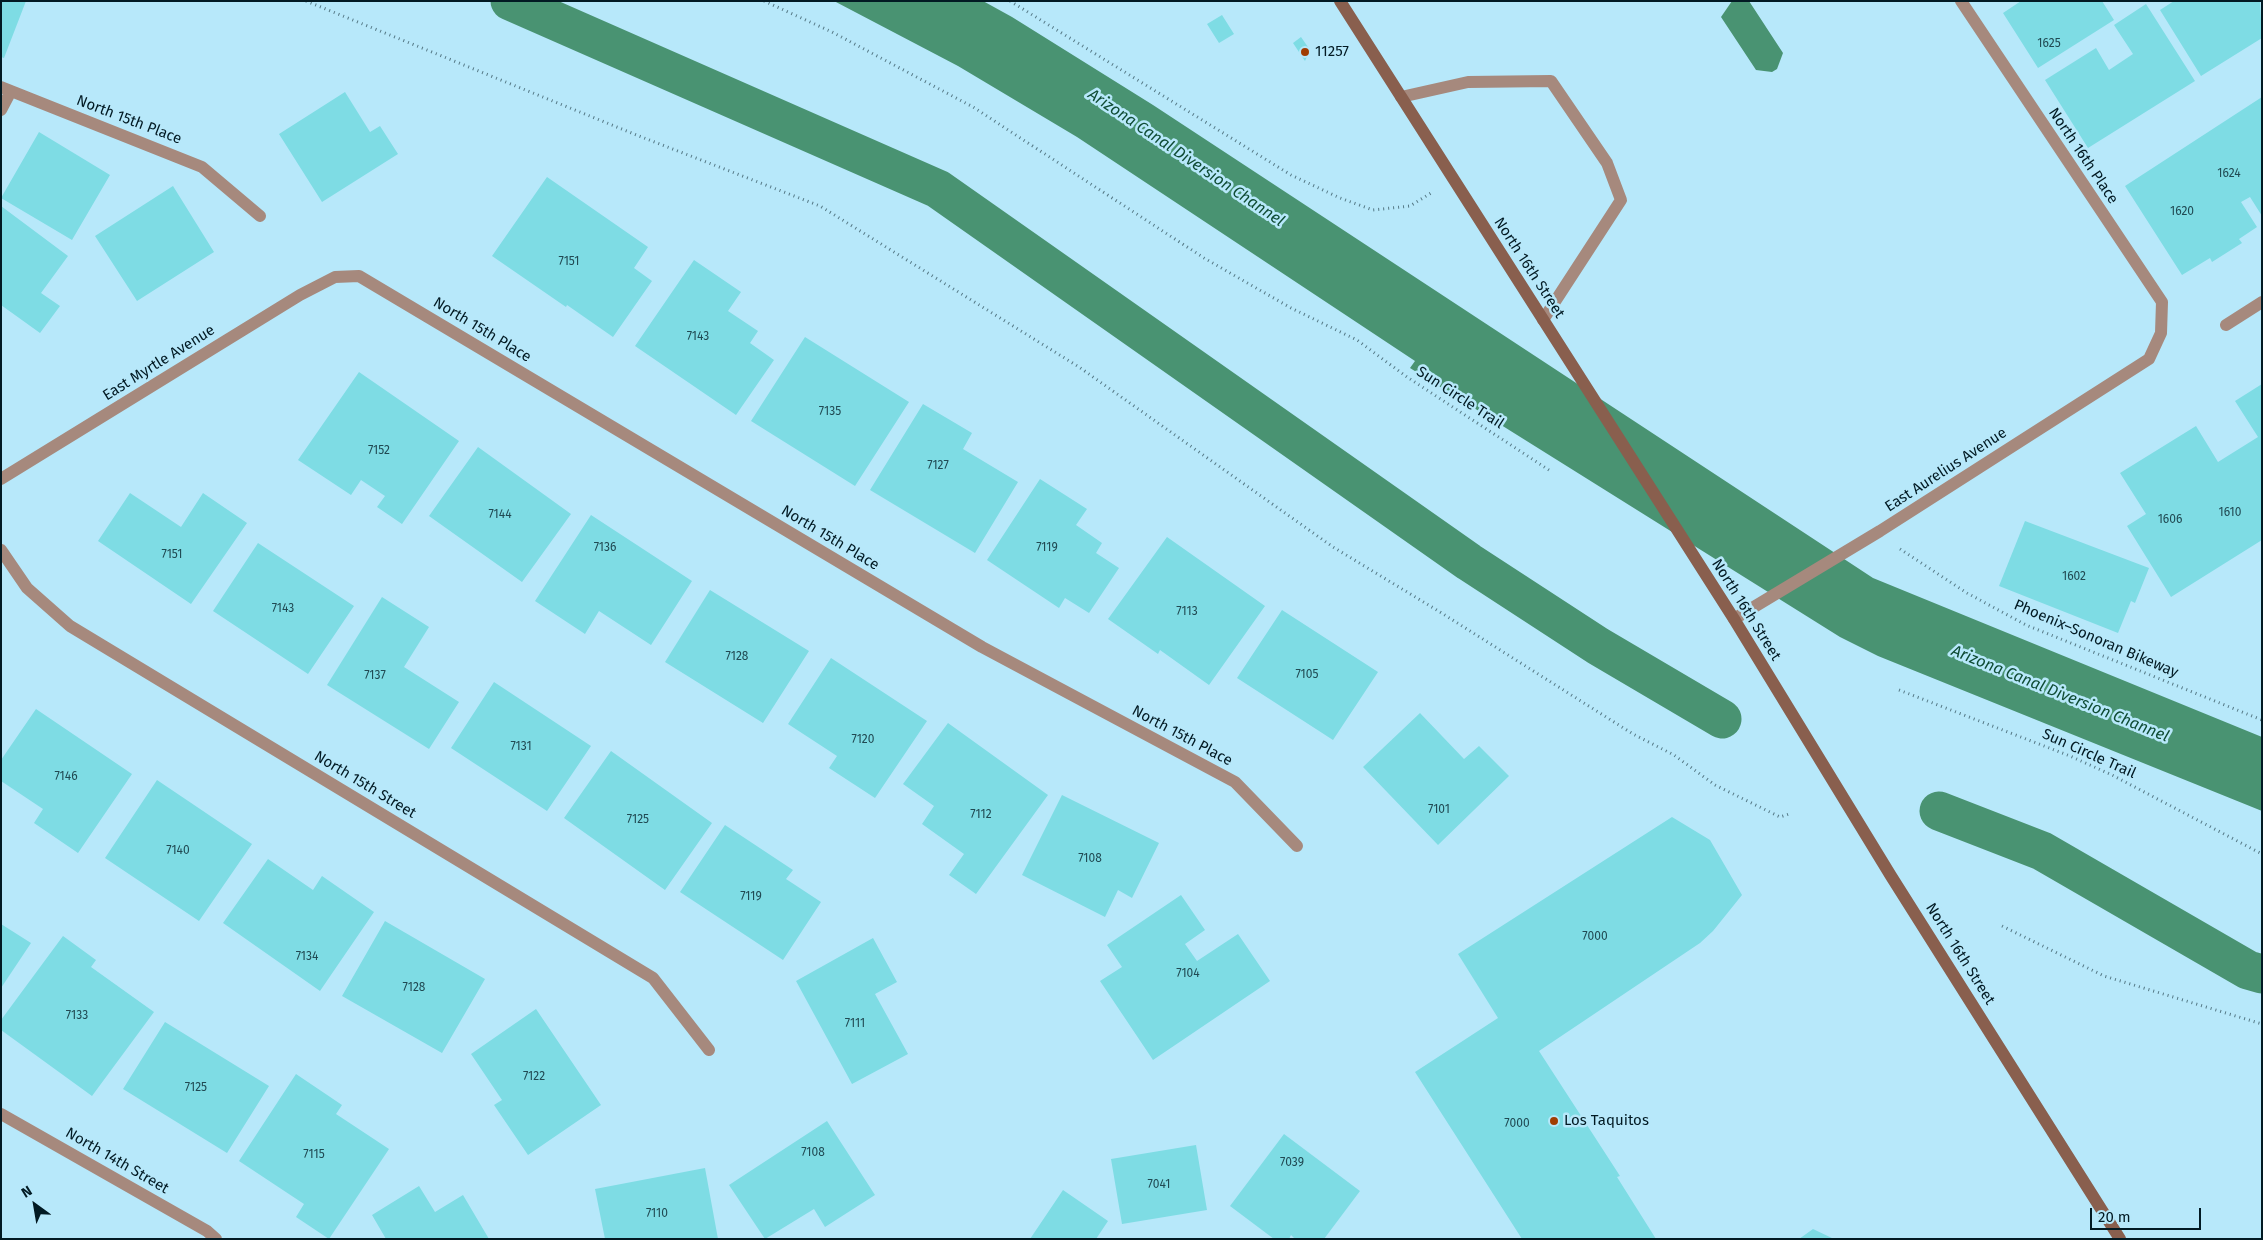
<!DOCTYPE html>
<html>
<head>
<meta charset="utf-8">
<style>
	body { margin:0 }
	#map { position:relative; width:2263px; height:1240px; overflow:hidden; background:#b7e8fa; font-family:"Fira Sans",sans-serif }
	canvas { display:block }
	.frame { position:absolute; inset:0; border:2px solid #021a23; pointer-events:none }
	.north { position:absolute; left:10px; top:1180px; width:50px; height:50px; -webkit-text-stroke:4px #b7e8fa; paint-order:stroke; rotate:328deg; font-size:14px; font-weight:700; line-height:20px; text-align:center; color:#021a23 }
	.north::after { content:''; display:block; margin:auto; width:18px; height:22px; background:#021a23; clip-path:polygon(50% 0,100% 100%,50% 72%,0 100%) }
	.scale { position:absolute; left:2090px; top:1208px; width:111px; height:22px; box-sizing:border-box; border:2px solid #021a23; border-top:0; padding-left:6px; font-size:15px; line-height:18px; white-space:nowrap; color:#021a23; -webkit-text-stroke:4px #b7e8fa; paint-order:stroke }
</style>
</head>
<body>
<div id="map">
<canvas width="2263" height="1240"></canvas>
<div class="frame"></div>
<div class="north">N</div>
<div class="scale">20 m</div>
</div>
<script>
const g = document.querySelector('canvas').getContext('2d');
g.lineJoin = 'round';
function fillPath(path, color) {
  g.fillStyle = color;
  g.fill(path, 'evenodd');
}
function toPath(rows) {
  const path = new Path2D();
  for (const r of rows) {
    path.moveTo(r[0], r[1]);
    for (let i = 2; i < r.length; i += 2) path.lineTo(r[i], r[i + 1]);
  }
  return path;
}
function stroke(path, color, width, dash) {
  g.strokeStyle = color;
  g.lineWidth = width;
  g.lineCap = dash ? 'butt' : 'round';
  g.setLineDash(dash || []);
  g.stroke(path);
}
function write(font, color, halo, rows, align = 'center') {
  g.font = font + ' "Fira Sans",sans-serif';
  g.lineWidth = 5;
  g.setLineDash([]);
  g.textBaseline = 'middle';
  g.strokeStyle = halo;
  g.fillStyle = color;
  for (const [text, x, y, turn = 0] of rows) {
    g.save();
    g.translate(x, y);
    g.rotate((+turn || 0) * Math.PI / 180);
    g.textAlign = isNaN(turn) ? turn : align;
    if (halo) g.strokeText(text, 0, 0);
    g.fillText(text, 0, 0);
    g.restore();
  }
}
const water = toPath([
	[834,1,983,1,1012,17,1153,105,1873,578,2262,737,2262,811,1878,656,1840,637,1410,368,1415,361,1077,137,958,66],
	[1732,1,1749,1,1783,53,1777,69,1772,72,1756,70,1721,17]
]);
const canal = toPath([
	[510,1,938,189,1469,562,1598,646,1722,719],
	[1939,811,2042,851,2248,970,2262,974]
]);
const building = toPath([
	[1,1,26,1,4,58,1,57],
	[2021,1,2102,1,2114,20,2038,68,2003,13],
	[2174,1,2260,1,2262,38,2201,76,2160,10],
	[2146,4,2195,81,2088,148,2045,80,2096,48,2109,70,2133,54,2114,25],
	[1222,15,1234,34,1219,43,1207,24],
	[1301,37,1310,50,1305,61,1293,43],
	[345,92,370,132,380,126,398,154,322,202,279,134],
	[2262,97,2262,216,2250,197,2241,202,2257,227,2239,239,2242,243,2212,262,2210,258,2182,275,2125,186],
	[39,132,110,175,72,240,1,198],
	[547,177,648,247,634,268,652,281,613,337,567,305,566,307,492,256],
	[173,186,214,252,137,301,95,236],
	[1,206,68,256,41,293,60,306,40,333,1,305],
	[694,260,741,292,728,311,758,331,750,343,774,360,736,415,635,346],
	[805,337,909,402,855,486,751,421],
	[359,372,459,441,402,524,377,507,385,496,361,480,351,495,298,460],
	[2262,384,2262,540,2171,597,2127,526,2146,514,2120,473,2196,426,2218,462,2258,437,2235,401],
	[923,404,972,433,963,449,1018,482,975,553,870,490],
	[478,447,571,514,522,582,429,516],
	[1040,479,1087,509,1076,525,1102,543,1096,553,1119,568,1089,613,1065,598,1059,608,987,560],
	[130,493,181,527,203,493,247,523,191,604,98,541],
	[591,515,692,581,651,645,599,611,585,634,535,601],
	[2025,521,2149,568,2135,603,2131,601,2118,633,1999,586],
	[1167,537,1265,606,1209,685,1160,650,1158,654,1108,619],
	[258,543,354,606,308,674,213,611],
	[710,590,809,651,763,723,665,662],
	[382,597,429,627,404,667,459,702,429,749,327,685],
	[1282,610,1378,672,1333,740,1237,678],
	[831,658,927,721,875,798,829,768,837,756,788,724],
	[494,682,591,746,547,811,451,748],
	[36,709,132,774,78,853,34,823,43,809,1,781,1,760],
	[1420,713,1464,759,1479,746,1509,776,1438,845,1363,767],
	[948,723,1048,795,976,894,949,875,964,854,922,824,934,806,903,784],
	[611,751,712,823,665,890,564,818],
	[157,780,252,844,199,921,105,858],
	[1062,795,1159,843,1132,898,1118,890,1105,917,1022,875],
	[1672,817,1710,840,1742,895,1713,931,1700,943,1539,1051,1620,1176,1617,1177,1656,1239,1522,1239,1415,1072,1498,1018,1458,954],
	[725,825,793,870,786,879,821,902,783,960,680,892],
	[268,859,313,890,322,876,374,912,320,991,223,923],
	[1181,895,1205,930,1185,944,1197,961,1238,934,1270,981,1153,1060,1100,981,1122,967,1107,945],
	[385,921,485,979,442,1053,342,996],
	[1,924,31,943,1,988],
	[63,936,96,960,91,967,154,1012,92,1096,1,1030,1,1020],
	[873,938,897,982,875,994,908,1054,852,1084,796,981],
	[536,1009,601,1105,528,1155,494,1105,502,1100,471,1054],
	[165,1022,269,1086,227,1153,123,1089],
	[296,1074,342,1105,336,1114,389,1149,329,1239,296,1217,304,1204,239,1161],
	[827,1121,875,1195,825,1227,814,1209,765,1239,729,1185],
	[1284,1134,1360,1191,1324,1239,1295,1239,1291,1235,1289,1239,1274,1239,1230,1206],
	[1196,1145,1207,1210,1122,1224,1111,1159],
	[705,1168,718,1239,605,1239,595,1189],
	[419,1186,435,1212,463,1195,489,1239,386,1239,372,1215],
	[1063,1190,1108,1221,1096,1239,1030,1239],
	[1813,1229,1834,1239,1799,1239]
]);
const path = toPath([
	[306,1,639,136,820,206,1079,367,1333,547,1440,612,1633,734,1674,755,1715,785,1780,817,1789,814],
	[764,1,832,32,973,107,1204,258,1291,308,1357,340,1407,377,1552,472],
	[1010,1,1291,175,1340,198,1373,210,1410,206,1431,193],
	[1900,549,1967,593,2026,625,2262,720],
	[1899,690,2070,756,2112,775,2262,854],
	[2002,926,2104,976,2262,1024]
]);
const service = toPath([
	[1401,97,1468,82,1551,81,1607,163,1621,200,1543,320]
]);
const minor = toPath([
	[1,87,202,167,260,216],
	[1,110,11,91],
	[2226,325,2262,302],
	[1,479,300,295,335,277,359,276,982,647,1235,782,1297,846],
	[1,550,27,588,70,626,653,978,709,1050],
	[1734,619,1880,531,2149,359,2161,333,2162,302,1961,1],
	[1,1114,207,1231,216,1239]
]);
const secondary = toPath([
	[1340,1,1734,619,1891,876,2120,1239]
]);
const markers = [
	[1305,52,5,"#a03d03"],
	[1554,1121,5,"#a03d03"]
];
const numberNames = [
	["1625",2049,44],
	["1624",2229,174],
	["1620",2182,212],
	["7151",569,262],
	["7143",698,337],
	["7135",830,412],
	["7152",379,451],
	["7127",938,466],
	["1610",2230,513],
	["7144",500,515],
	["1606",2170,520],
	["7136",605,548],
	["7119",1047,548],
	["7151",172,555],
	["1602",2074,577],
	["7143",283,609],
	["7113",1187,612],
	["7128",737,657],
	["7105",1307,675],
	["7137",375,676],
	["7120",863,740],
	["7131",521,747],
	["7146",66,777],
	["7101",1439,810],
	["7112",981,815],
	["7125",638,820],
	["7140",178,851],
	["7108",1090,859],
	["7119",751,897],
	["7000",1595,937],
	["7134",307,957],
	["7104",1188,974],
	["7128",414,988],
	["7133",77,1016],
	["7111",855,1024],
	["7122",534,1077],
	["7125",196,1088],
	["7000",1517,1124],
	["7108",813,1153],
	["7115",314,1155],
	["7039",1292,1163],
	["7041",1159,1185],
	["7110",657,1214]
];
const poiNames = [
	["11257",1315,52],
	["Los Taquitos",1564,1121]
];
const streetNames = [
	["North 15th Place",129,120,21],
	["North 16th Place",2083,156,56],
	["North 16th Street",1529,268,57],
	["North 15th Place",482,330,31],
	["East Myrtle Avenue",159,363,-32],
	["Sun Circle Trail",1460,398,33],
	["East Aurelius Avenue",1946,470,-33],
	["North 15th Place",830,538,31],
	["North 16th Street",1746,610,58],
	["Phoenix–Sonoran Bikeway",2096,639,23],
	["North 15th Place",1182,736,28],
	["Sun Circle Trail",2089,754,24],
	["North 15th Street",365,785,31],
	["North 16th Street",1960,954,58],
	["North 14th Street",117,1161,30]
];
const waterNames = [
	["Arizona Canal Diversion Channel",1186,158,34],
	["Arizona Canal Diversion Channel",2060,694,22]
];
fillPath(water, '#499372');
stroke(canal, '#499372', 39);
fillPath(building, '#7edce4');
stroke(path, '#557986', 3, [1, 4]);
stroke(service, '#a6897d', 12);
stroke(minor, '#a6897d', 12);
stroke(secondary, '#895f4e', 12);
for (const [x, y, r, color] of markers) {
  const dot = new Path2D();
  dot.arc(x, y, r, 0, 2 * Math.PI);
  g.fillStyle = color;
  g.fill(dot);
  stroke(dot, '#b7e8fa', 2);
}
write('12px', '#214a53', null, numberNames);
write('15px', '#021a23', '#b7e8fa', poiNames, 'left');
write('15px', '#021a23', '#b7e8fa', streetNames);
write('italic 16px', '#104c35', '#b7e8fa', waterNames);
</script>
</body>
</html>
